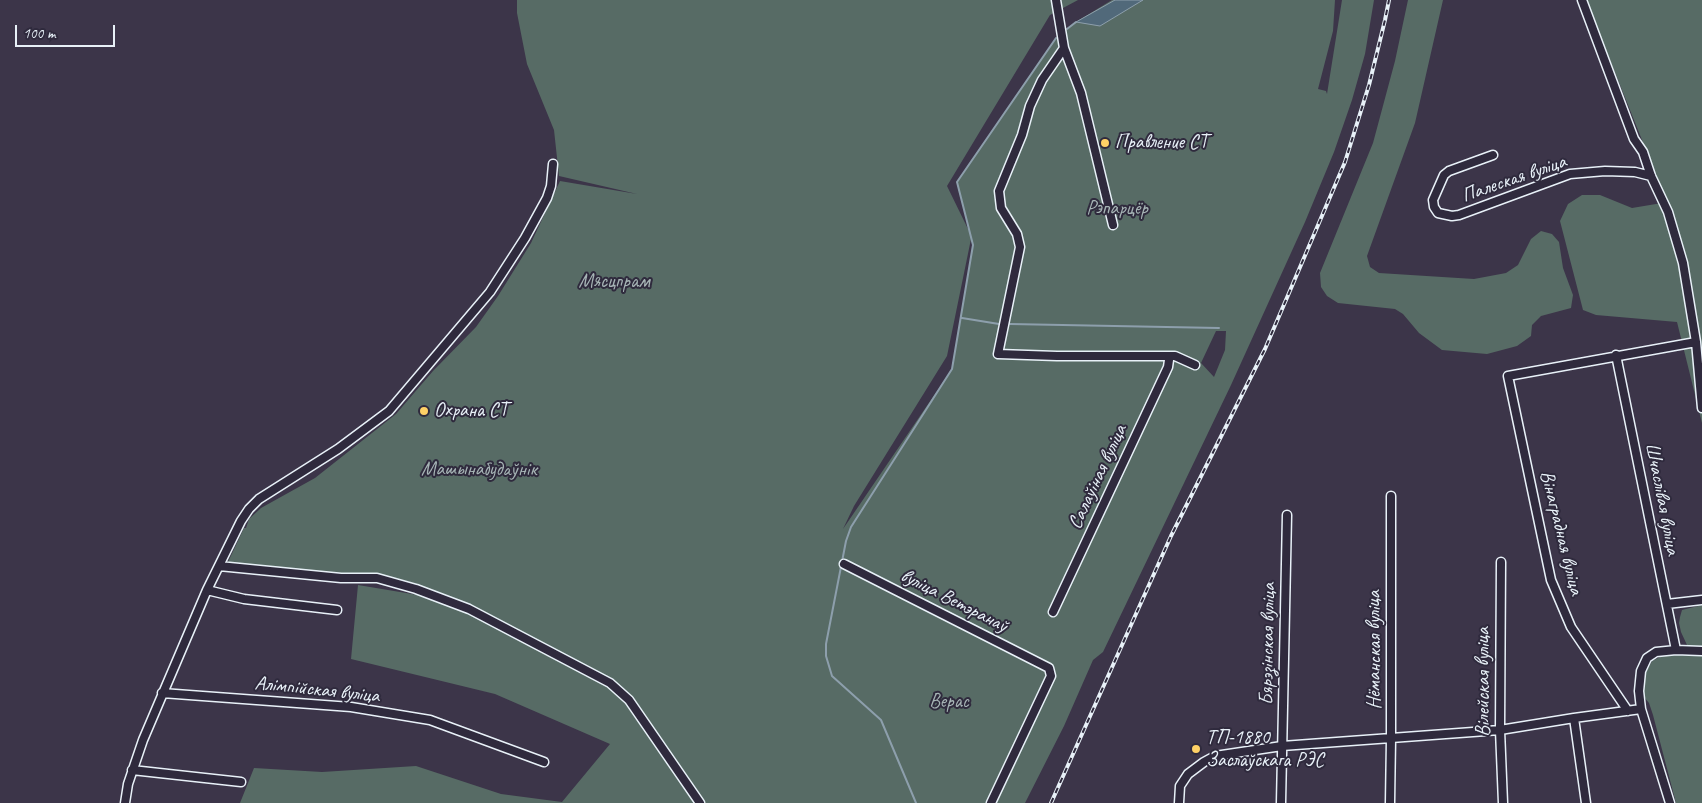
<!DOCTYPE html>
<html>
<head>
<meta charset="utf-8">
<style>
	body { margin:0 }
	#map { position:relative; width:1702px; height:803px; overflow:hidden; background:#3c3549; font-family:Caveat,sans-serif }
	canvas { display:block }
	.scale { position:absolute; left:15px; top:25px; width:100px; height:22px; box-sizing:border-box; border:2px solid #e8f1f8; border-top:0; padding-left:6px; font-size:15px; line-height:18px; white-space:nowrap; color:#e8f1f8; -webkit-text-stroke:4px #2f2a3d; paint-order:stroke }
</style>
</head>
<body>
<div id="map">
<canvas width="1702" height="803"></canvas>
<div class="scale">100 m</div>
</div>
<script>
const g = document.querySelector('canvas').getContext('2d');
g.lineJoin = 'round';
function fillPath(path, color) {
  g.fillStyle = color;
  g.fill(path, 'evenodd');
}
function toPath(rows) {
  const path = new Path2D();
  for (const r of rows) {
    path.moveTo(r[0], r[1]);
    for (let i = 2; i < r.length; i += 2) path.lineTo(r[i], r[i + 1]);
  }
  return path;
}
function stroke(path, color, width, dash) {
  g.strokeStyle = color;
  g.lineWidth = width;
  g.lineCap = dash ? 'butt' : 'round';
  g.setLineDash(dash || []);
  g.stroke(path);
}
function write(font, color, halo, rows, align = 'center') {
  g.font = font + ' Caveat,sans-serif';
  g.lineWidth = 4;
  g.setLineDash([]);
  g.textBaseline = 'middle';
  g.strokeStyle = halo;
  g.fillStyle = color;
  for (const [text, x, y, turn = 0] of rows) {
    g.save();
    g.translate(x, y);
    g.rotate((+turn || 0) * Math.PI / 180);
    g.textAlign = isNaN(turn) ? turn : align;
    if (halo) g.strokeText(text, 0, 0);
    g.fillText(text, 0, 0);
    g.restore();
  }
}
const green = toPath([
	[517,0,1078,0,1050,15,947,186,969,231,957,182,1056,38,1076,22,1112,0,1335,0,1333,31,1318,89,1326,91,1327,94,1342,0,1374,0,1365,54,1352,100,1334,152,1305,222,1231,385,1103,652,1093,660,1064,726,1025,803,240,803,254,768,322,772,416,766,501,794,562,802,610,744,495,694,351,659,358,585,454,601,414,583,379,574,312,573,228,562,244,528,246,528,249,519,261,508,315,478,396,414,433,371,476,327,498,296,531,243,560,181,637,194,559,176,554,130,527,64,517,13],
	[971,239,973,245,952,369,843,529,854,506,947,356],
	[1216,331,1226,331,1225,350,1214,377,1201,363],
	[1408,0,1443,0,1415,123,1367,256,1370,267,1379,273,1474,279,1506,273,1518,265,1531,239,1541,231,1552,234,1559,242,1563,268,1573,295,1571,308,1541,316,1532,325,1531,336,1517,346,1487,354,1442,350,1419,333,1403,314,1395,309,1338,303,1327,296,1321,287,1320,273,1373,143,1395,61],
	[1586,0,1702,0,1702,423,1677,322,1596,315,1583,310,1560,221,1568,204,1582,195,1600,195,1632,208,1662,203,1651,176,1646,150],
	[1702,605,1702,647,1691,647,1687,645,1681,632,1679,623,1680,617,1682,610],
	[1666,654,1702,654,1702,803,1676,803,1653,715,1649,703,1644,697,1643,686,1645,674,1652,661]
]);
const water = toPath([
	[1115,0,1143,0,1100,26,1076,22,1115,0]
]);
const stream = toPath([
	[1067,29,1076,22],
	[962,318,999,324],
	[1010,324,1219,328],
	[916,803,881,720,832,676,826,656,826,644,846,541,851,527,952,369,973,245,957,182,1056,38]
]);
const minor = toPath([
	[1056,0,1064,48,1081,93,1113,225],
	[1582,0,1634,139,1643,152,1651,176,1668,212,1683,263,1696,342,1702,408],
	[1064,48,1042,80,1030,106,1022,135,999,191,1001,208,1017,234,1020,247,998,354,1057,356,1175,356,1195,365],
	[1493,155,1449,171,1444,175,1433,200,1434,207,1438,213,1452,216,1459,215,1570,174,1605,171,1635,172,1651,176],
	[1616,355,1676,650],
	[1501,562,1500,730,1503,803],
	[844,564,1049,668,1051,676,991,803],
	[219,566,341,578,377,578,416,589,469,609,610,683,629,700,700,803],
	[207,590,244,599,337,610],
	[1667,604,1702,600],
	[1053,612,1168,367,1169,360,1168,356],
	[162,693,351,707,430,720,544,762],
	[1628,711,1571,627,1551,580,1508,376,1696,342],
	[1574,718,1586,803],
	[132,770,241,782],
	[125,803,128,784,143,740,207,590,241,521,249,509,259,499,338,449,389,411,490,292,525,238,547,198,551,186,553,164],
	[1179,803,1180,786,1188,774,1204,762,1215,756,1282,746,1500,730,1574,718,1641,709],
	[1281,803,1287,515],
	[1390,803,1391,739,1391,496],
	[1670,803,1641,709,1639,691,1641,671,1647,658,1656,652,1676,650,1702,651]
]);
const rail = toPath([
	[1051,803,1171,536,1265,349,1345,162,1369,85,1385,20,1389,0]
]);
const markers = [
	[1105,143,5,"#ffd166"],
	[424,411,5,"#ffd166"],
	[1196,749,5,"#ffd166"]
];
const poiNames = [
	["Правление СТ",1115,143],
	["Охрана СТ",434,411],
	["ТП-1880",1206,738],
	["Заслаўскага РЭС",1206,761]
];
const streetNames = [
	["Палеская вуліца",1514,179,-19],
	["Салаўіная вуліца",1098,477,-65],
	["Шчаслівая вуліца",1662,499,79],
	["Вінаградная вуліца",1561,533,76],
	["вуліца Ветэранаў",954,601,27],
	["Бярэзінская вуліца",1268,644,-89],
	["Нёманская вуліца",1375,650,-90],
	["Вілейская вуліца",1484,682,-90],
	["Алімпійская вуліца",317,690,6]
];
const parkNames = [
	["Рэпарцёр",1117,209],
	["Мясцпрам",614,282],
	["Машынабудаўнік",479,470],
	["Верас",949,702]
];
fillPath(green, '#576b65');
fillPath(water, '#51697a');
stroke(water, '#8d9fac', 1);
stroke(stream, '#8d9fac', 2);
stroke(minor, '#e8f1f8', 11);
stroke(minor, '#2f2a3d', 8);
stroke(rail, '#e8f1f8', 4);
stroke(rail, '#2f2a3d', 2, [5.5]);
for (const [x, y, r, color] of markers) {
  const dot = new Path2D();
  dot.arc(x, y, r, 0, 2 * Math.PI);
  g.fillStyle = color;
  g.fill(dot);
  stroke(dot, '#2f2a3d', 2);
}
write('20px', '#e8f1f8', '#2f2a3d', poiNames, 'left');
write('20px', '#e8f1f8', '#2f2a3d', streetNames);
write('20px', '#a7b5b6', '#2f2a3d', parkNames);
</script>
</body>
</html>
